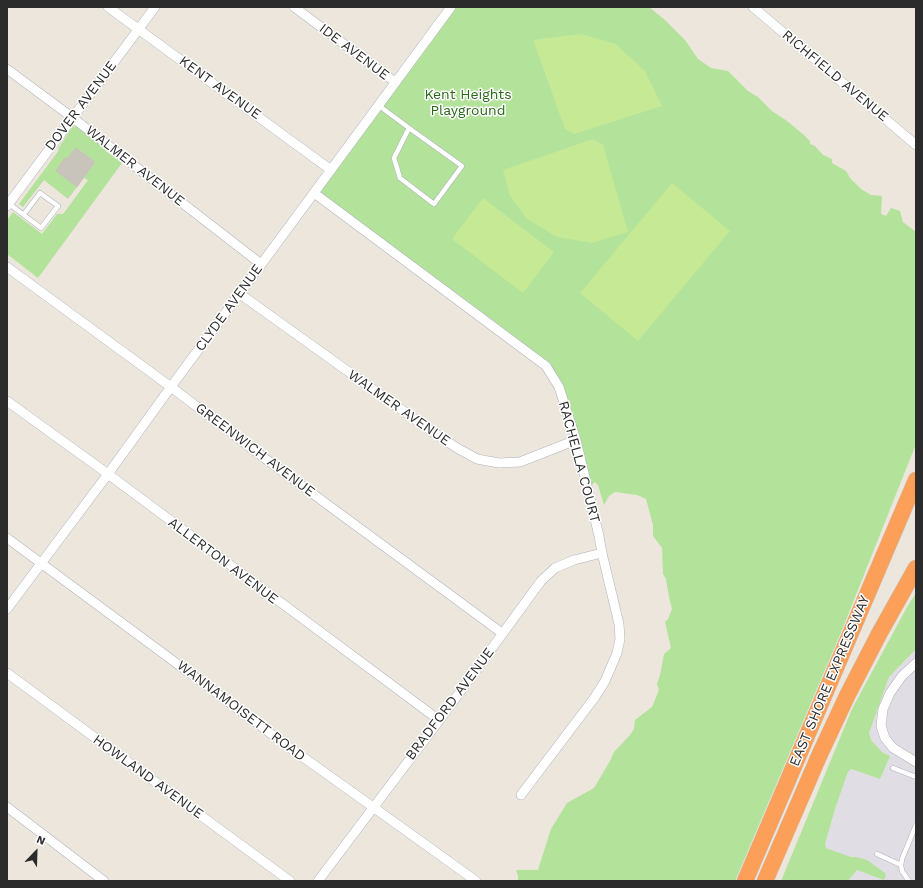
<!DOCTYPE html>
<html>
<head>
<meta charset="utf-8">
<style>
	body { margin:0 }
	#map { position:relative; width:923px; height:888px; overflow:hidden; background:#ece6dd; font-family:"Work Sans",sans-serif }
	canvas { display:block }
	.frame { position:absolute; inset:0; border:8px solid #2b2b2b; pointer-events:none }
	.north { position:absolute; left:16px; top:832px; width:40px; height:40px; -webkit-text-stroke:3px #fff; paint-order:stroke; rotate:23deg; font-size:11px; font-weight:700; line-height:16px; text-align:center; color:#2b2b2b }
	.north::after { content:''; display:block; margin:auto; width:14px; height:18px; background:#2b2b2b; clip-path:polygon(50% 0,100% 100%,50% 72%,0 100%) }
</style>
</head>
<body>
<div id="map">
<canvas width="923" height="888"></canvas>
<div class="frame"></div>
<div class="north">N</div>
</div>
<script>
const g = document.querySelector('canvas').getContext('2d');
g.lineJoin = 'round';
function fillPath(path, color) {
  g.fillStyle = color;
  g.fill(path, 'evenodd');
}
function toPath(rows) {
  const path = new Path2D();
  for (const r of rows) {
    path.moveTo(r[0], r[1]);
    for (let i = 2; i < r.length; i += 2) path.lineTo(r[i], r[i + 1]);
  }
  return path;
}
function stroke(path, color, width, dash) {
  g.strokeStyle = color;
  g.lineWidth = width;
  g.lineCap = dash ? 'butt' : 'round';
  g.setLineDash(dash || []);
  g.stroke(path);
}
function write(font, color, halo, rows, align = 'center') {
  g.font = font + ' "Work Sans",sans-serif';
  g.lineWidth = 3;
  g.setLineDash([]);
  g.textBaseline = 'middle';
  g.strokeStyle = halo;
  g.fillStyle = color;
  for (const [text, x, y, turn = 0] of rows) {
    g.save();
    g.translate(x, y);
    g.rotate((+turn || 0) * Math.PI / 180);
    g.textAlign = isNaN(turn) ? turn : align;
    if (halo) g.strokeText(text, 0, 0);
    g.fillText(text, 0, 0);
    g.restore();
  }
}
const industrial = toPath([
	[916,649,916,881,848,881,857,870,884,880,886,875,867,860,851,858,826,848,825,844,836,806,848,772,851,769,880,779,890,756,882,752,871,740,869,733,889,677]
]);
const green = toPath([
	[453,7,649,7,665,20,685,40,698,59,711,68,728,71,748,91,758,97,772,111,787,121,804,135,810,141,810,144,815,146,823,155,832,159,832,163,846,171,850,178,861,189,871,195,882,196,881,214,886,216,891,208,900,211,903,222,916,232,916,444,842,630,735,881,518,881,518,876,516,870,538,870,551,829,567,803,594,788,610,761,614,752,630,735,634,729,635,720,652,707,659,690,657,684,660,675,664,654,671,648,665,622,668,619,672,609,669,597,666,579,663,574,662,548,653,536,653,525,646,499,637,495,615,492,609,496,604,505,598,485,595,482,591,486,588,486,551,364,315,189],
	[77,126,93,138,107,152,122,163,38,278,7,254,7,220,13,212,42,234,57,214,63,214,72,202,88,180,84,178,95,162,76,148,58,172,77,187,68,199,44,180,23,207,19,204,59,150,58,149,72,127],
	[916,593,916,649,889,677,869,733,871,740,882,752,890,756,880,779,851,769,848,772,836,806,825,844,826,848,851,857,856,857,867,860,885,873,886,875,884,880,857,870,848,881,781,881,852,709,906,609]
]);
const pitch = toPath([
	[580,34,616,44,645,71,662,106,574,134,565,129,533,40],
	[593,139,603,145,628,232,592,243,557,237,527,219,510,196,503,170],
	[672,183,730,231,638,341,580,293],
	[483,198,554,252,523,293,452,239]
]);
const building = toPath([
	[76,148,95,162,77,187,56,171,65,158,67,159,76,148]
]);
const lane = toPath([
	[378,105,409,128,394,158,400,178,434,204,462,166,409,128],
	[8,203,41,228,58,206,40,193,24,214],
	[893,768,916,777],
	[877,854,901,865],
	[909,881,902,871,901,865,902,859,916,825]
]);
const street = toPath([
	[108,7,331,170],
	[294,7,395,82],
	[753,7,916,145],
	[7,69,73,118,261,264],
	[314,193,546,366,559,387,576,440,599,536,602,553,619,624,620,639,617,653,605,681,595,697,521,795],
	[7,206,155,7],
	[7,267,171,387,267,460,502,633],
	[240,294,430,430,457,448,477,459,499,463,520,462,576,440],
	[7,401,108,474,439,720],
	[7,538,195,677,286,745,373,807,476,881],
	[7,609,108,474,173,384,451,7],
	[916,663,902,676,890,693,883,709,881,726,885,738,893,748,916,762],
	[7,673,290,881],
	[7,807,104,881],
	[318,881,441,718,541,581,555,568,574,560,602,553]
]);
const highway = toPath([
	[745,881,916,480],
	[765,881,819,756,847,696,879,634,916,568]
]);
const streetNames = [
	["IDE AVENUE",354,52,37],
	["RICHFIELD AVENUE",835,76,40],
	["KENT AVENUE",220,88,36],
	["DOVER AVENUE",81,106,-53],
	["WALMER AVENUE",135,166,38],
	["CLYDE AVENUE",229,308,-54],
	["WALMER AVENUE",399,408,35],
	["GREENWICH AVENUE",255,450,37],
	["RACHELLA COURT",579,462,75],
	["ALLERTON AVENUE",223,561,37],
	["EAST SHORE EXPRESSWAY",830,681,-67],
	["BRADFORD AVENUE",450,704,-53],
	["WANNAMOISETT ROAD",241,711,37],
	["HOWLAND AVENUE",148,777,36]
];
const parkNames = [
	["Kent Heights",468,95],
	["Playground",468,111]
];
fillPath(industrial, '#e0dde5');
fillPath(green, '#b3e29a');
fillPath(pitch, '#c6e996');
fillPath(building, '#c8c4bb');
stroke(building, '#c8c2b7', 1);
stroke(lane, '#b1b3be', 5.5);
stroke(street, '#b1b3be', 10);
stroke(highway, '#c8c8c8', 17);
stroke(lane, '#fff', 4.5);
stroke(street, '#fff', 9);
stroke(highway, '#fb9f59', 16);
write('14px', '#2b2b2b', '#fff', streetNames);
write('14px', '#2b671b', '#fff', parkNames);
</script>
</body>
</html>
